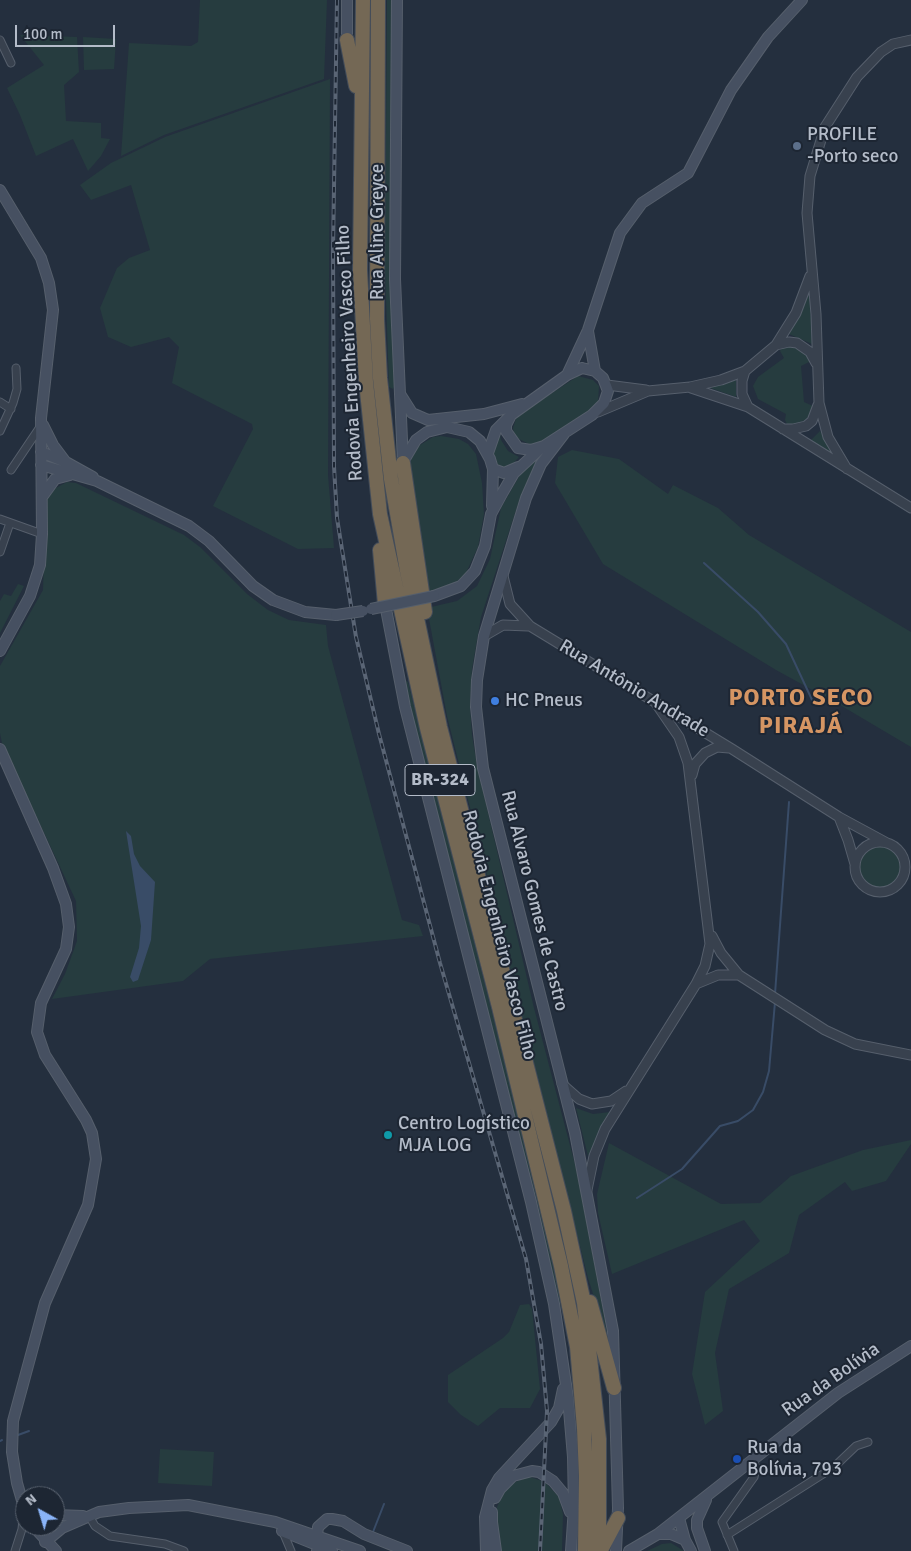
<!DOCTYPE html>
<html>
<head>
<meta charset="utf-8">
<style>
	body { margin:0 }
	#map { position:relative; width:911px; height:1551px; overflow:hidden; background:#242f3e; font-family:Signika,sans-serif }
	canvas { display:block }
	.north { position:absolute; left:15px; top:1486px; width:50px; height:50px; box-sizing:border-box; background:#1d2633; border:1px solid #59626f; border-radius:50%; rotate:321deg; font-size:14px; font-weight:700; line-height:20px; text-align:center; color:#b4bcc9 }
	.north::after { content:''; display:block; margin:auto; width:18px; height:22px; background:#8ab4f8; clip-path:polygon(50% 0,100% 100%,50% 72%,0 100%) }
	.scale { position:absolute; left:15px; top:25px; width:100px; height:22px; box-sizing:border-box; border:2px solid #b4bcc9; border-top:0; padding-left:6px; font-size:15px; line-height:18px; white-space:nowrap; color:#b4bcc9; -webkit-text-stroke:4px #1d2633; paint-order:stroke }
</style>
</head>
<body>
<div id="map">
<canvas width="911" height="1551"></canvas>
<div class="north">N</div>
<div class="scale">100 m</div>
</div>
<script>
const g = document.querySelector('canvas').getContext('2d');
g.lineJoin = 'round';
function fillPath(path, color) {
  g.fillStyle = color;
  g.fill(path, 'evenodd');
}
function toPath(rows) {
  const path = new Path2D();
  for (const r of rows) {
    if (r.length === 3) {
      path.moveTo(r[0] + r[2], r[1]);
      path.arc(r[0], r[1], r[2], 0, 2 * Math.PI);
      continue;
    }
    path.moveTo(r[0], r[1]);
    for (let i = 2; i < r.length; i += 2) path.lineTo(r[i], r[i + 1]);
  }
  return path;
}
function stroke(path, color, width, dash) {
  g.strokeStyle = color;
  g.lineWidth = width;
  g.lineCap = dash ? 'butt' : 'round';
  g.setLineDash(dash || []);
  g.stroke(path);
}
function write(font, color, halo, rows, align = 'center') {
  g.font = font + ' Signika,sans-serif';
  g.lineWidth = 4;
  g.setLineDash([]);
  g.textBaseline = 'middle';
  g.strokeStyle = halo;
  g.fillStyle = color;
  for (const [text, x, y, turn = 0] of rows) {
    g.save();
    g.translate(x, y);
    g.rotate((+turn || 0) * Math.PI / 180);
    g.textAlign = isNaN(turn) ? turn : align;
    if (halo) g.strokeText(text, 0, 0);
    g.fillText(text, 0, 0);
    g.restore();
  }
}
const green = toPath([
	[200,0,327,0,324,79,164,135,121,156,129,43,191,46,198,42],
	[387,0,394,0,390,220,395,385,393,389,389,387,385,269],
	[20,35,77,37,79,72,64,85,66,121,101,123,101,138,110,139,101,156,88,171,73,139,36,156,20,115,7,88,44,65],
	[83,37,116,39,114,69,84,70],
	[330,79,328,475,334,548,298,549,213,506,253,429,252,424,172,383,179,347,169,337,131,347,108,337,100,308,117,268,129,258,150,250,131,185,91,200,80,185,111,163,165,137],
	[809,293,811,318,812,344,789,334],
	[795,346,805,352,811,361,801,366,804,402,813,406,807,419,794,425,787,424,785,420,786,414,758,399,753,386,758,377,784,358,780,351,782,348],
	[578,376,593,380,599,386,598,403,592,409,541,443,531,445,519,439,514,434,513,428,517,416],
	[736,380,736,397,708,387],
	[499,430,501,440,508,451,519,457,508,469,498,471,492,453],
	[820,431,833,455,810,441],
	[441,436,459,439,468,444,476,454,482,483,484,514,478,547,465,575,451,586,425,592,408,466,417,447,433,437],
	[572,450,619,459,668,494,673,485,718,508,749,535,911,632,911,747,840,705,776,670,603,564,555,483,558,457],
	[537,459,520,498,481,617,472,669,470,706,472,735,477,766,534,1008,578,1176,610,1348,588,1278,447,716,427,608,457,601,477,586,490,559,501,508,520,475],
	[67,482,76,483,184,535,200,547,247,594,268,610,289,620,326,625,328,646,402,920,419,925,423,936,210,959,183,981,52,999,65,974,77,941,76,901,2,743,0,733,0,666,43,590,46,500,54,489],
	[18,584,24,586,0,633,0,601,4,594,11,596],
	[387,599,389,599,404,680,408,682,542,1209,559,1287,562,1329,411,714],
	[880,867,21],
	[576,1108,593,1114,610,1112,588,1156],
	[911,1140,911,1144,886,1181,852,1191,845,1182,799,1215,789,1253,729,1289,715,1353,723,1411,705,1425,692,1374,705,1292,760,1241,744,1220,612,1274,598,1213,597,1194,609,1143,721,1204,760,1203,791,1176,863,1150],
	[529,1304,532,1309,540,1389,530,1408,500,1408,478,1426,461,1415,448,1402,448,1375,503,1338,509,1332,520,1305],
	[160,1449,214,1452,212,1486,158,1483],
	[527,1476,545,1482,559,1497,563,1514,562,1551,499,1551,497,1507,502,1495,510,1485],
	[671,1543,684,1551,647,1551,662,1544]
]);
const water = toPath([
	[126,831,131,836,134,854,140,866,155,882,151,940,138,980,133,982,130,977,139,948,141,926]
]);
const stream = toPath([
	[704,563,758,612,786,644,813,702],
	[775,994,789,802],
	[637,1198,682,1169,720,1126,738,1121,753,1110,763,1092,769,1071,775,1002],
	[18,1435,29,1431],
	[0,1441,2,1440],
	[373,1532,384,1504]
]);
const minor = toPath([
	[0,40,11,63],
	[0,402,11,409],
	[0,431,13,403,17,389,16,368],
	[11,470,40,427],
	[0,519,42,534],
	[0,552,10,523],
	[89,1516,95,1526,110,1536,165,1544,184,1551],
	[283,1532,291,1551],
	[727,1535,834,1467,856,1446,868,1442],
	[15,1551,22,1529,24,1509],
	[734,1551,722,1522,754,1477,756,1467,752,1460]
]);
const tertiary = toPath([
	[776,345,789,342,797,343,810,352,816,363],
	[745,371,742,381,742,394,748,407],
	[607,385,646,390],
	[691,388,748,407,911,508],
	[598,412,648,391,690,387,721,380,745,371,776,345,796,313,810,276],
	[783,429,793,429,806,426,812,421,818,405],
	[847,469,828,437,819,403,816,314,807,213,810,176,825,127,857,77,881,52,893,44,911,40],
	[503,576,510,604,530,626,732,749,839,817,887,843],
	[484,636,503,625,528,626],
	[692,775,695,764,705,753,717,747,729,748],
	[839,817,848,840,855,864],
	[880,867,25],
	[712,936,721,953,739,975,825,1030,855,1044,911,1055],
	[696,984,718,975,739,975],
	[562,1084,579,1099,592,1104,611,1101,626,1091],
	[587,1190,594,1156,605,1129,696,984,705,966,710,944,688,763,679,737,655,702]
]);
const secondary = toPath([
	[397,0,395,279,403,463],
	[347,40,347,0],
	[0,190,41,258,49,283,53,310,41,418,42,534,40,565,30,596,0,651],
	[588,331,595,371],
	[582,368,595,371,603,378,608,391,604,403,592,415,544,446,531,450,518,448,506,431,506,425,511,415,567,375,582,368],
	[567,375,588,330,620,233,642,203,688,173,731,90,768,37,802,0],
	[400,394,412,413,428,420,484,414,522,404],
	[43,425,53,445,65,461],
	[564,434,541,464,526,498,484,636,477,680,476,707,483,768,575,1133,613,1331,618,1508,616,1551],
	[41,452,66,462,93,477],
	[488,453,496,430,508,418],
	[403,462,416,440,427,432,447,427,469,432,480,441,490,459,493,469,492,506],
	[41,465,97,481,189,526,209,541,253,586,273,600,305,612,336,615],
	[493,469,504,473,518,467],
	[42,497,55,479,70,475],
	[434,596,461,586,475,571,485,546,491,514,503,492,514,473,540,449],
	[385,604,405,707,531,1202,554,1304,568,1398,573,1457,574,1507,571,1551],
	[0,749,53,868,66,904,69,927,66,949,41,1003,37,1032,45,1055,86,1120,92,1133,96,1159,88,1205,45,1303,13,1421,12,1452,17,1483,25,1511],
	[495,1498,500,1489,513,1476,532,1471,539,1472,553,1481,563,1493,570,1512],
	[492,1512,492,1522,496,1551],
	[55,1515,83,1516],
	[679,1518,685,1540,691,1551],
	[33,1526,56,1551],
	[282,1531,332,1551],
	[658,1534,671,1534,685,1540],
	[45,1542,62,1528,99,1512,129,1508,188,1505,275,1522,360,1551],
	[317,1551,322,1548,317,1536,318,1527,327,1519,332,1519,343,1521,364,1534,407,1551],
	[486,1551,485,1517,492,1490,499,1478,551,1422,559,1408,563,1389],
	[629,1551,658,1534,838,1393,911,1346],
	[705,1551,697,1528,697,1520,706,1500]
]);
const motorway = toPath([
	[363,0,360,270,366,382,380,514,427,728,499,1007,561,1266,577,1347,584,1428,586,1476,585,1551],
	[378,0,377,319,380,378,391,479,407,571,440,727,564,1211,584,1303,599,1439,599,1551],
	[347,40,356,86],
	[403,463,425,612],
	[380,550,385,604],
	[590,1302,614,1388],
	[602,1548,618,1518]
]);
const rail = toPath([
	[337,0,333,249,334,466,337,518,356,637,379,734,440,963,526,1259,541,1344,547,1411,540,1551]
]);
const secondaryBridge = toPath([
	[371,609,434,596],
	[336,615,363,611]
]);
const markers = [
	[797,146,5,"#5c6f8a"],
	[495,701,5,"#3f7fe0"],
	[388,1135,5,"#0f9aa8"],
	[737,1459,5,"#1a4fb4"]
];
const shields = [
	[440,780,70]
];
const shieldNames = [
	["BR-324",440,780]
];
const poiNames = [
	["PROFILE",807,135],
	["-Porto seco",807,157],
	["HC Pneus",505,701],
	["Centro Logístico",398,1124],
	["MJA LOG",398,1146],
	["Rua da",747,1448],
	["Bolívia, 793",747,1470]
];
const streetNames = [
	["Rua Aline Greyce",378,232,-90],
	["Rodovia Engenheiro Vasco Filho",350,353,-93],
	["Rua Antônio Andrade",634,689,31],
	["Rua Alvaro Gomes de Castro",534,901,76],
	["Rodovia Engenheiro Vasco Filho",499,935,76],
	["Rua da Bolívia",831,1380,-35]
];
const districtNames = [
	["PORTO SECO",801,699],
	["PIRAJÁ",801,727]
];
fillPath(green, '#263c3f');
fillPath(water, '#394c67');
stroke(stream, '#394c67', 2);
stroke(minor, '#565f6c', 9);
stroke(tertiary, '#565f6c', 11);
stroke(secondary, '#565f6c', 12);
stroke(motorway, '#434c59', 16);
stroke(minor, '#38414e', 7);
stroke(tertiary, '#38414e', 9);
stroke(secondary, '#465061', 10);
stroke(motorway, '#746855', 14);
stroke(rail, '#5a6575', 4);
stroke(rail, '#1d2633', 2, [5.5]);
stroke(secondaryBridge, '#565f6c', 12, []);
stroke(secondaryBridge, '#465061', 10);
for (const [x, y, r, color] of markers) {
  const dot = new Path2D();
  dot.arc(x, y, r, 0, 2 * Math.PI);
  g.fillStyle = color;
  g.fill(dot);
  stroke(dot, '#1d2633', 2);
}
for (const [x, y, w] of shields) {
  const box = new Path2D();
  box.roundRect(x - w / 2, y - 15.5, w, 31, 4);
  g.fillStyle = '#1d2633';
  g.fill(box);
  stroke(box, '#b4bcc9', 1);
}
write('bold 18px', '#b4bcc9', null, shieldNames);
write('19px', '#b4bcc9', '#1d2633', poiNames, 'left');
write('19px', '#b4bcc9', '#1d2633', streetNames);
g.letterSpacing = '1px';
write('bold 24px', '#d59563', '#1d2633', districtNames);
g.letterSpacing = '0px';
</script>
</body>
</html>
